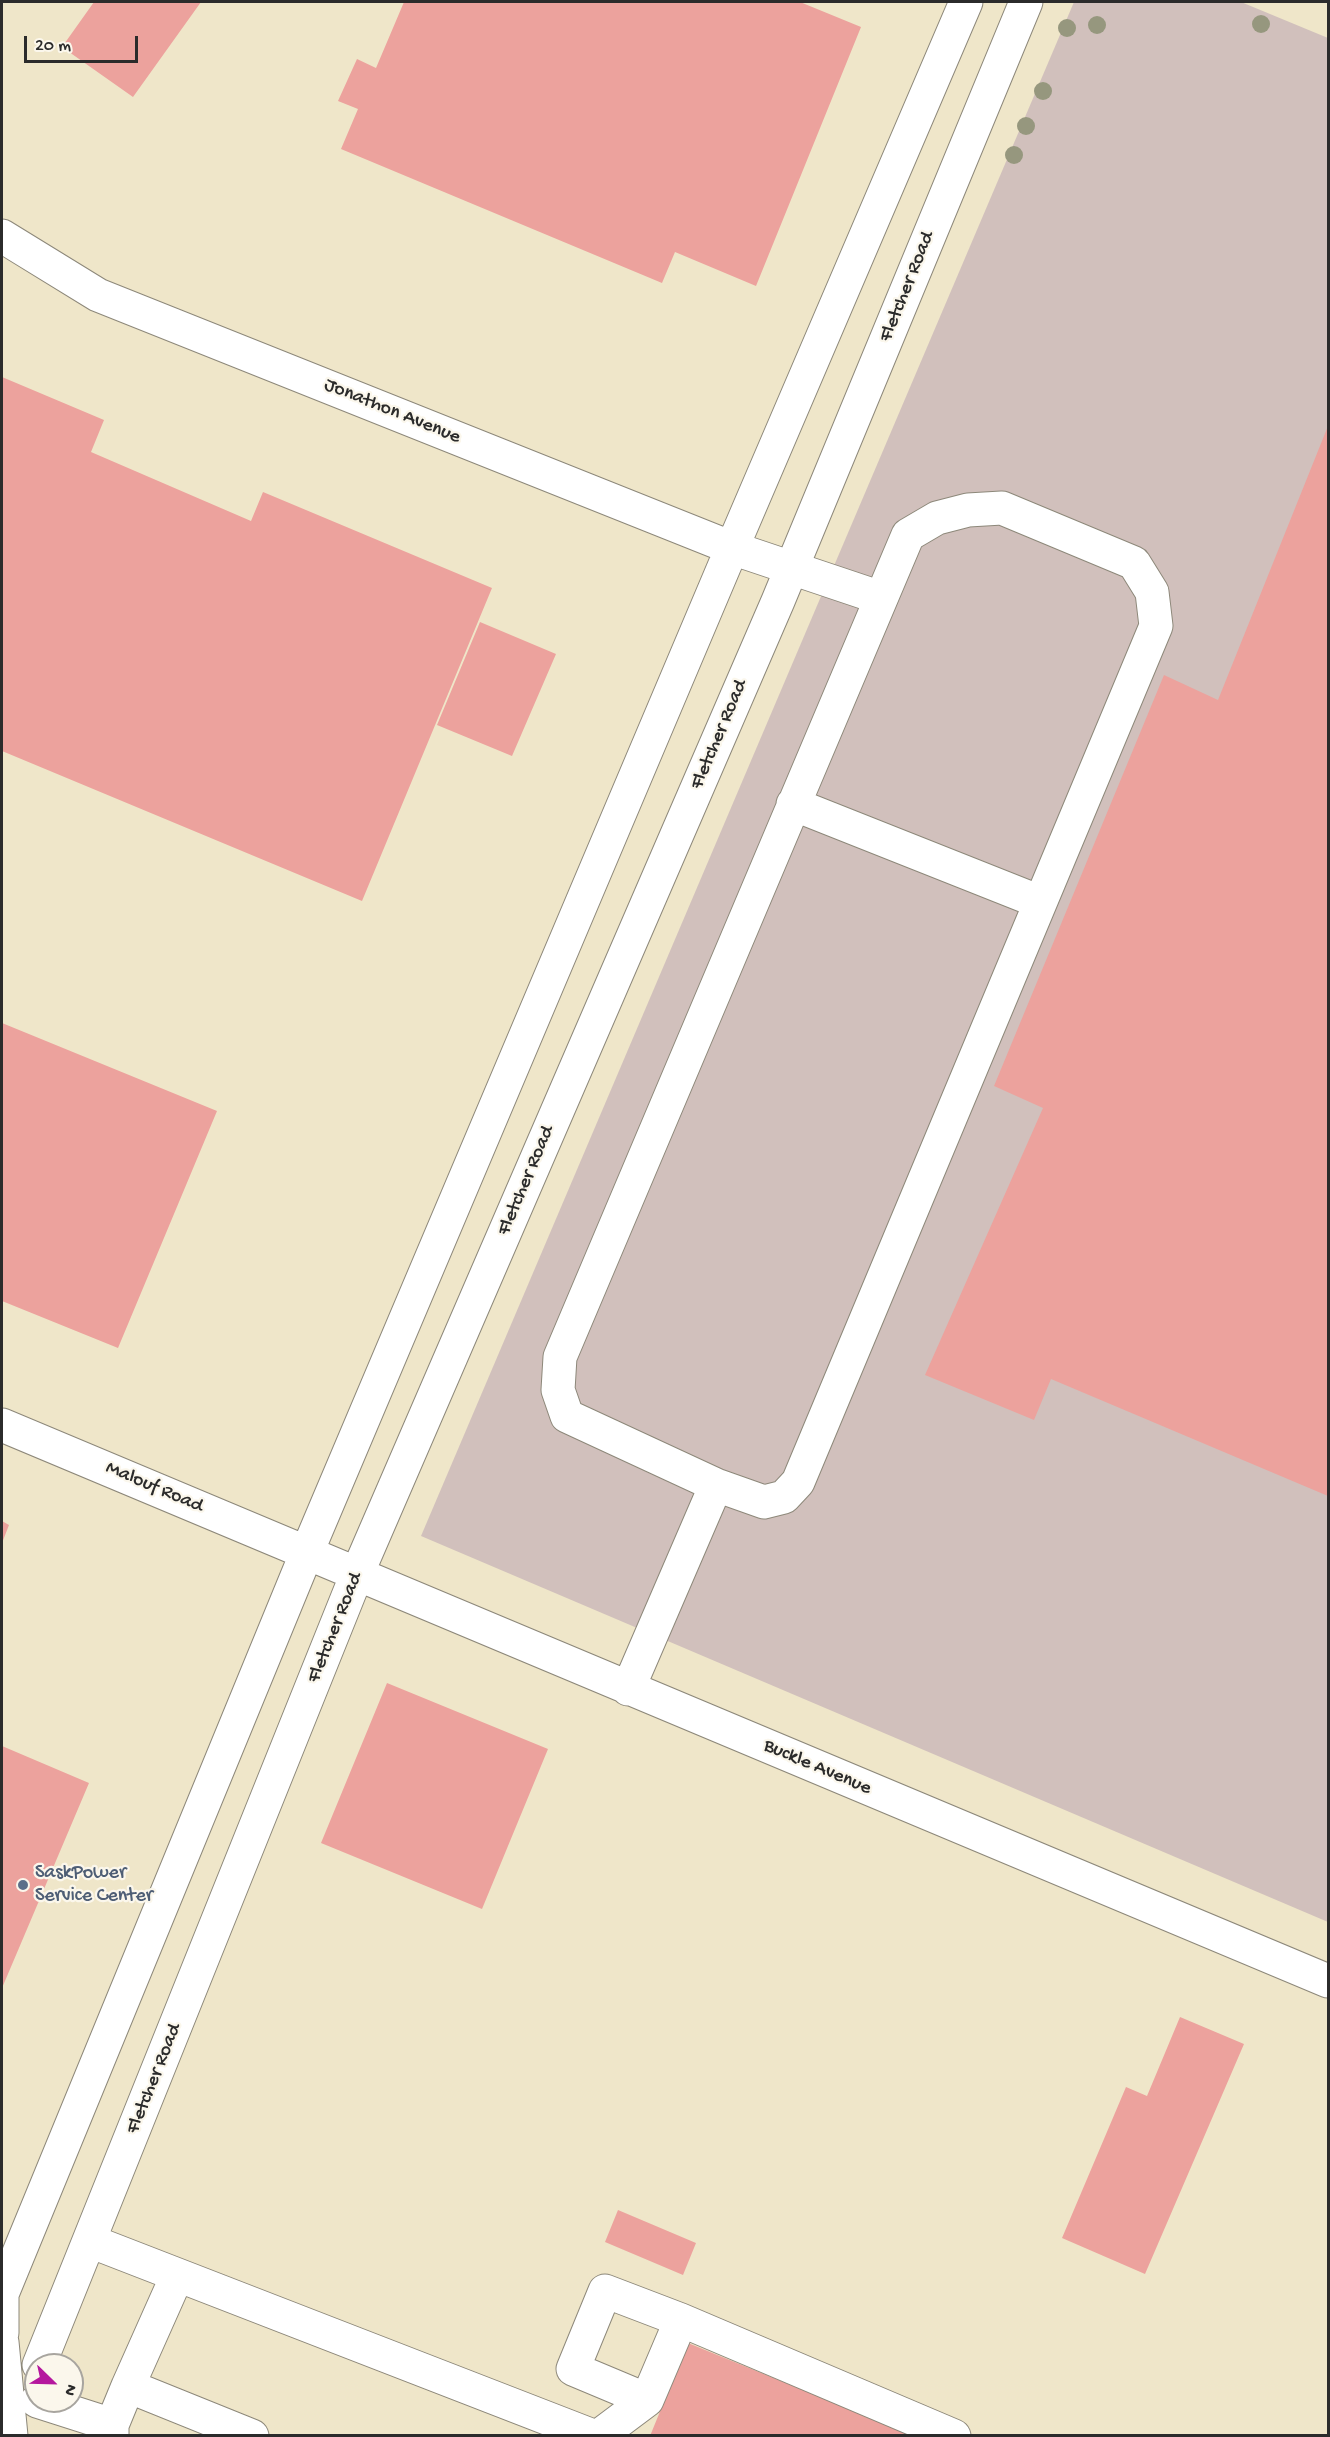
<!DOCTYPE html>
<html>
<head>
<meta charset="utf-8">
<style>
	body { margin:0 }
	#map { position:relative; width:1330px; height:2437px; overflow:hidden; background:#efe6c9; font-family:"Gochi Hand",sans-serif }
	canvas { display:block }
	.frame { position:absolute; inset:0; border:3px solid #2b2b2b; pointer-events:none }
	.north { position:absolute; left:24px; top:2353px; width:60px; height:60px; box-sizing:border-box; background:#fbf7ec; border:2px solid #a8a59f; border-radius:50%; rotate:113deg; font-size:16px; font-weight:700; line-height:24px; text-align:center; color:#2b2b2b }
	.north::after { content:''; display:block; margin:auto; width:21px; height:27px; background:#b5179e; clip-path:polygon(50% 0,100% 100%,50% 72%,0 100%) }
	.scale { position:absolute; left:24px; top:36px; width:114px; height:27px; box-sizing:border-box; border:3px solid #2b2b2b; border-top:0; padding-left:8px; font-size:18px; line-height:21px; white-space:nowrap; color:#2b2b2b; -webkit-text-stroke:4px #fbf7ec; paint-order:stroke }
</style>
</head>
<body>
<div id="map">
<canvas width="1330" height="2437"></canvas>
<div class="frame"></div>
<div class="north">N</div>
<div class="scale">20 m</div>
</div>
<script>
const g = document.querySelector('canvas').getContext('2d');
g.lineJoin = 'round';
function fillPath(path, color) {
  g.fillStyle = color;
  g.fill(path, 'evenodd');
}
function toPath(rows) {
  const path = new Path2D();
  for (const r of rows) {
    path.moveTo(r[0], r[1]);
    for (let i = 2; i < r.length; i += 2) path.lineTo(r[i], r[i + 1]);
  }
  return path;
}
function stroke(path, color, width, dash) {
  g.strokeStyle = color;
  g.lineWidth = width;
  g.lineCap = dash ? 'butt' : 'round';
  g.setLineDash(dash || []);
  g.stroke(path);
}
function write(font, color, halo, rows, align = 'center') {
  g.font = font + ' "Gochi Hand",sans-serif';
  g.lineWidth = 4.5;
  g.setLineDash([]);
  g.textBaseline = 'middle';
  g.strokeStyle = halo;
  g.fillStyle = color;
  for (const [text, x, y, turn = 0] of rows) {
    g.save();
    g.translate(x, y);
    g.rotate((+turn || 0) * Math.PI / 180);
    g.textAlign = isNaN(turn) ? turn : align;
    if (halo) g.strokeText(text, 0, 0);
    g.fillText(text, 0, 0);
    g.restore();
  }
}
const industrial = toPath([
	[1074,2,1241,2,1328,38,1328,1922,421,1536]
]);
const building = toPath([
	[94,2,201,2,133,97,62,47],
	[404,2,800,2,861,27,756,286,675,252,662,283,341,149,358,109,338,101,357,59,376,68],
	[2,377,104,420,91,452,251,521,263,492,492,588,362,901,2,751],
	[1328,426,1328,1496,1051,1379,1034,1420,925,1375,1043,1108,994,1086,1164,675,1218,700],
	[480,622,556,654,512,756,437,725],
	[2,1023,217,1111,118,1348,2,1301],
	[2,1521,9,1525,2,1543],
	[387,1683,548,1749,482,1909,321,1843],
	[2,1746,89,1783,2,1988],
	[1180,2017,1244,2044,1145,2274,1062,2238,1126,2087,1147,2096],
	[618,2210,696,2243,683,2275,605,2242],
	[688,2343,913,2435,913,2436,650,2436]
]);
const minor = toPath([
	[2,236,98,295,732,548,881,598],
	[793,804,1040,902],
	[2,1425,1328,1981],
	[628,1689,716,1485,567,1416,558,1390,560,1357,908,535,937,518,968,510,1002,508,1134,563,1152,592,1156,626,798,1482,784,1497,764,1502,716,1485],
	[90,2241,593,2436],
	[2,2333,2,2294,307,1552,732,548,966,2],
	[2,2342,11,2436],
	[39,2365,357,1574,778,601,1026,2],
	[128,2386,177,2276],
	[647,2400,573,2369,605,2291,681,2320],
	[37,2401,112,2425],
	[112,2436,112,2425,128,2386,252,2436],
	[599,2436,647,2400,681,2320,954,2436]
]);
const trees = [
	[1261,24],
	[1097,25],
	[1067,28],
	[1043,91],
	[1026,126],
	[1014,155]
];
const markers = [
	[23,1885,6,"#5c6f8a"]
];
const streetNames = [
	["Fletcher Road",908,287,-68],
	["Jonathon Avenue",392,412,22],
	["Fletcher Road",720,735,-67],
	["Fletcher Road",527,1181,-67],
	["Malouf Road",154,1488,23],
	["Fletcher Road",336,1628,-68],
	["Buckle Avenue",817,1768,23],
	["Fletcher Road",155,2079,-68]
];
const serviceNames = [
	["SaskPower",35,1874],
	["Service Center",35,1897]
];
fillPath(industrial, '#d1c0bc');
fillPath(building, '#eca29d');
stroke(minor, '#8d887a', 35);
stroke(minor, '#fff', 33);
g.fillStyle = '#96977e';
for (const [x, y] of trees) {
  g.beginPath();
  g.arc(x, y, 9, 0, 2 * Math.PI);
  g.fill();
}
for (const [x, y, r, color] of markers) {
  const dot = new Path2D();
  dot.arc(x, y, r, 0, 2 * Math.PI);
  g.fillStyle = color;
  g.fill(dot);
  stroke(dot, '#fbf7ec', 2);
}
write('20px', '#2b2b2b', '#fbf7ec', streetNames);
write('20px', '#4e5e75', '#fbf7ec', serviceNames, 'left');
</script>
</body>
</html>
